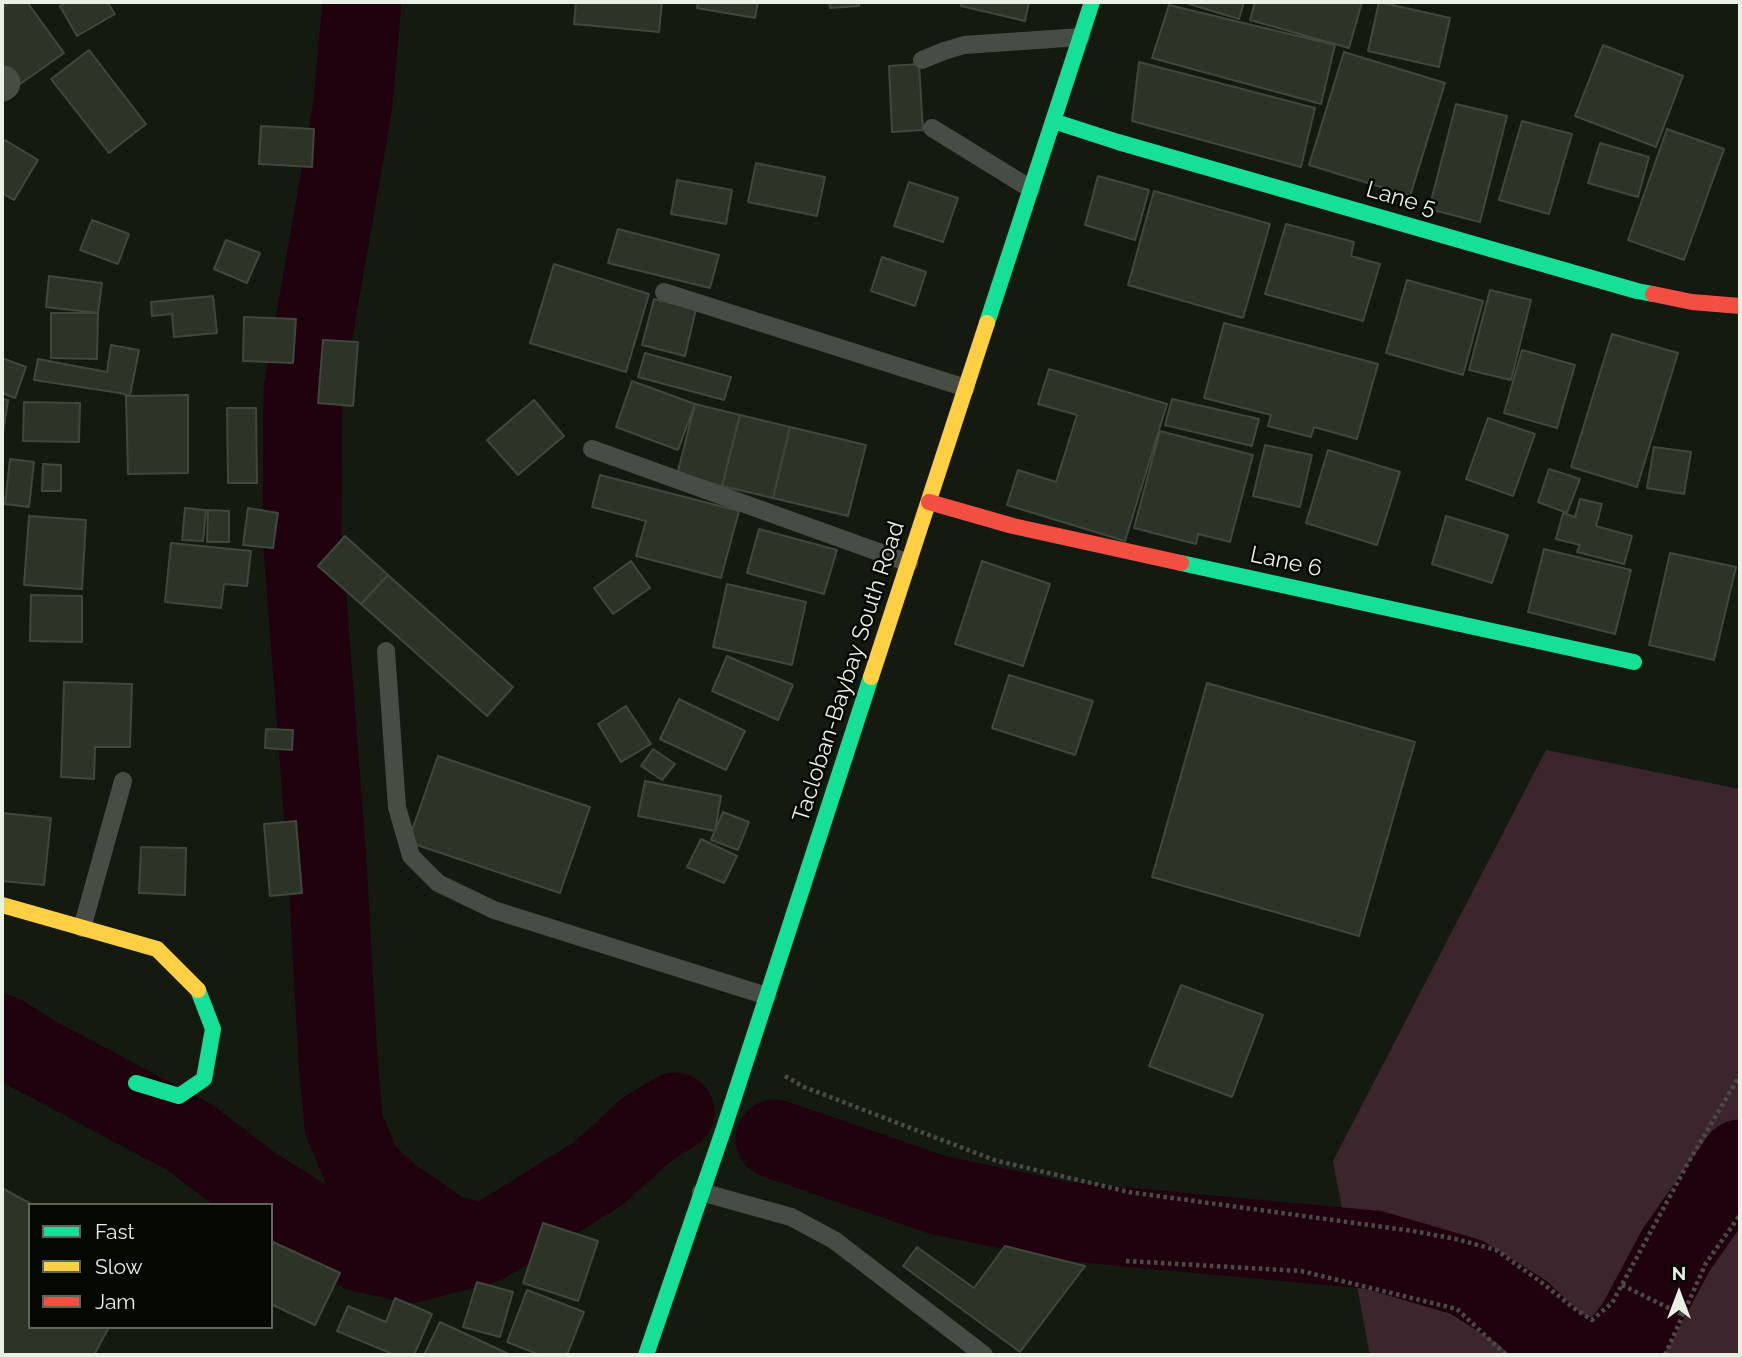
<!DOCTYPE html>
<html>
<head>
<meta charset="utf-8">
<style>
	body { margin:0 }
	#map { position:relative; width:1742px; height:1357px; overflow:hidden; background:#141a10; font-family:Raleway,sans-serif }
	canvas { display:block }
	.frame { position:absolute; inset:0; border:4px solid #e9f1e4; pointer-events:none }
	.legend { position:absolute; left:28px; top:1203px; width:245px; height:126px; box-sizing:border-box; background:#040702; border:2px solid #60655c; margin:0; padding:9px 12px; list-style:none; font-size:21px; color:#e9f1e4 }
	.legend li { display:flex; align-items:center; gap:14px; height:35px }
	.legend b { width:35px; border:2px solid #60655c }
	.north { position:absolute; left:1644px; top:1259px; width:70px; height:70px; -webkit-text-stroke:5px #040702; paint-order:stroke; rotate:0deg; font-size:19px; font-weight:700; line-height:28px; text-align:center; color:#e9f1e4 }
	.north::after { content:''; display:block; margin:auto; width:24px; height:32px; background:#e9f1e4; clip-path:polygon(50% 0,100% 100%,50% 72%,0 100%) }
</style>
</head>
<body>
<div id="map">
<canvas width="1742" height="1357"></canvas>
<div class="frame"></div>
<ul class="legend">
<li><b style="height:9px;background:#16e098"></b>Fast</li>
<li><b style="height:9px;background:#ffcf43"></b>Slow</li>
<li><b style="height:9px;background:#f24e42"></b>Jam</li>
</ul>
<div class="north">N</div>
</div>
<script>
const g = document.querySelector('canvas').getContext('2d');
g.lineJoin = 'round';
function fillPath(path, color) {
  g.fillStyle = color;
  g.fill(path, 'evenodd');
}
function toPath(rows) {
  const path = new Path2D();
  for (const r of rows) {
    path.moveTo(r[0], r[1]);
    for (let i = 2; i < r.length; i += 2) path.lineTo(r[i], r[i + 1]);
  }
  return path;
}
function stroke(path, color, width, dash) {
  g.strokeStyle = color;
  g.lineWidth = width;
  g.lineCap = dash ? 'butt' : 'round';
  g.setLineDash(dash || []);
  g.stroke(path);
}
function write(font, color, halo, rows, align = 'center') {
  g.font = font + ' Raleway,sans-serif';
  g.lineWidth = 5;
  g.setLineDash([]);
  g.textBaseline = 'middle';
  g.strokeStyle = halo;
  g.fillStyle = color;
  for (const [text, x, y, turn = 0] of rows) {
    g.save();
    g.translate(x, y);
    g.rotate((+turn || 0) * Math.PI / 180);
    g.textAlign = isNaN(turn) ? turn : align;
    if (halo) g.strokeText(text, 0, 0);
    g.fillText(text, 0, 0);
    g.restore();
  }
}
const green = toPath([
	[1546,750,1740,789,1740,1355,1370,1355,1333,1161]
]);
const river = toPath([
	[362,2,353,104,303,391,302,534,327,861,338,1061,344,1125,363,1170,391,1196,445,1233,485,1244],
	[2,1034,33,1054,189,1137,255,1187,360,1252,412,1263,485,1244,599,1173,646,1130,675,1112],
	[775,1139,938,1195,1062,1221,1374,1250,1466,1277,1522,1312,1561,1349,1579,1355],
	[1606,1355,1615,1352,1636,1325,1676,1250,1740,1159]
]);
const building = toPath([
	[10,2,27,2,64,53,16,87,2,68,2,8,10,2],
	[67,2,107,2,115,14,77,36,60,6,67,2],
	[576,2,662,2,659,32,574,24,576,2],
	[698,2,758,2,755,18,697,8,698,2],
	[829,2,859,2,859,6,830,8,829,2],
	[962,2,1029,2,1025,21,961,6,962,2],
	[1187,2,1244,2,1239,19,1186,3,1187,2],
	[1255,2,1362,2,1349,48,1250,20,1255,2],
	[1379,2,1450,18,1439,67,1368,51,1379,2],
	[1169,5,1335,45,1321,104,1152,58,1169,5],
	[1603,45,1683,76,1656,147,1575,116,1603,45],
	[89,50,146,124,109,153,51,79,89,50],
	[1344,52,1445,83,1410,196,1309,165,1344,52],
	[1139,62,1315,108,1301,167,1132,121,1139,62],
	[919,64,923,130,892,132,889,66,919,64],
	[1456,104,1507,116,1480,222,1429,209,1456,104],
	[1522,121,1572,134,1549,214,1499,200,1522,121],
	[261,126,314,129,312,167,259,164,261,126],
	[1667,129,1724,149,1684,260,1628,240,1667,129],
	[5,140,38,160,14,200,2,193,2,146,5,140],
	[1600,143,1649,157,1638,197,1588,183,1600,143],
	[756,163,825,177,817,216,748,202,756,163],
	[1098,176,1149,190,1135,240,1085,225,1098,176],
	[677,180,732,190,726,224,671,214,677,180],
	[909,182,958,198,943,242,894,226,909,182],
	[1154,191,1270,224,1243,318,1128,285,1154,191],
	[92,220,129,234,118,264,80,250,92,220],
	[1286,224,1354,242,1351,256,1380,264,1363,321,1265,294,1286,224],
	[618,229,719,255,710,288,608,263,618,229],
	[226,240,260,253,247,283,214,269,226,240],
	[882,257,926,272,915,306,871,291,882,257],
	[554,264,649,294,626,372,530,343,554,264],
	[49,276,102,283,98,313,46,307,49,276],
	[1407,280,1483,301,1463,375,1386,353,1407,280],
	[1490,290,1531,300,1511,380,1469,370,1490,290],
	[213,296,217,333,174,337,172,314,152,316,151,302,213,296],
	[654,299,696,309,685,356,642,345,654,299],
	[51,313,98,313,97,359,51,358,51,313],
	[244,317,296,319,293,363,243,361,244,317],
	[1224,323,1378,364,1357,439,1314,427,1311,437,1268,426,1271,415,1204,398,1224,323],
	[1612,334,1678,353,1637,487,1571,467,1612,334],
	[323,340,358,342,353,406,318,403,323,340],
	[111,345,139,350,130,396,120,393,34,380,38,359,107,372,111,345],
	[1522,350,1575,365,1557,428,1504,413,1522,350],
	[645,353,731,377,724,400,638,377,645,353],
	[2,358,26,367,15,398,2,393,2,358],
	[1049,369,1167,404,1125,541,1007,505,1018,470,1056,482,1077,415,1038,404,1049,369],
	[632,381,695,404,678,450,616,427,632,381],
	[188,395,188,473,128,474,126,396,188,395],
	[2,399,8,400,2,439,2,399],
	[1172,399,1259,419,1252,446,1165,425,1172,399],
	[534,400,564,436,518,475,487,440,534,400],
	[24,402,80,403,79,442,23,441,24,402],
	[695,404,740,415,722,486,677,475,695,404],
	[227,408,256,408,257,483,228,483,227,408],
	[740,415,790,427,773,498,722,486,740,415],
	[1488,418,1535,434,1513,496,1466,479,1488,418],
	[790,427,866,445,848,516,773,498,790,427],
	[1160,431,1253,455,1230,542,1198,534,1196,544,1134,528,1160,431],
	[1265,445,1312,455,1300,507,1253,496,1265,445],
	[1654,447,1691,452,1684,494,1647,488,1654,447],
	[1328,450,1400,472,1377,545,1306,523,1328,450],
	[10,459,34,462,29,507,5,504,10,459],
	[43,464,61,465,61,491,42,491,43,464],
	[1549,469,1580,479,1567,513,1538,502,1549,469],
	[600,475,739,511,721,578,636,556,646,521,592,507,600,475],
	[1580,499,1602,504,1596,526,1632,536,1624,564,1577,552,1580,545,1556,539,1563,513,1575,517,1580,499],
	[185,508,206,510,203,541,182,540,185,508],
	[248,508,278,513,273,548,243,545,248,508],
	[208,510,229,511,229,542,207,542,208,510],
	[29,516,86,520,82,589,24,585,29,516],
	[1446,516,1508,535,1492,583,1432,564,1446,516],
	[759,529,837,550,824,594,747,573,759,529],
	[345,536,388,575,361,604,318,566,345,536],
	[171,543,251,551,247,586,224,584,221,608,165,602,171,543],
	[1544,549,1631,570,1615,634,1528,612,1544,549],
	[1670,553,1736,567,1714,660,1649,645,1670,553],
	[631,561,650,588,613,614,594,588,631,561],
	[982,561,1050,584,1023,666,955,644,982,561],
	[388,575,513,687,487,716,361,604,388,575],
	[727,584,806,602,792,665,713,647,727,584],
	[31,595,82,596,82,642,30,641,31,595],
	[727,656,793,685,778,720,712,691,727,656],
	[1009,675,1093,701,1075,755,992,728,1009,675],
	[64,682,132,684,130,747,95,747,94,779,61,777,64,682],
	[1207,683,1415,742,1359,936,1152,877,1207,683],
	[679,699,745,731,726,770,660,739,679,699],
	[626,706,651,744,621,762,598,724,626,706],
	[266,729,293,730,292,750,265,748,266,729],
	[653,749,675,764,662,780,641,766,653,749],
	[438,756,590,807,560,893,408,842,438,756],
	[645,781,721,796,715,831,638,816,645,781],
	[723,812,749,822,738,850,711,840,723,812],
	[2,813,51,818,44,885,2,881,2,813],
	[296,821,302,893,270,896,264,824,296,821],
	[701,839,737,856,724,883,687,867,701,839],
	[141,847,186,848,185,895,139,893,141,847],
	[1181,985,1263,1015,1232,1097,1149,1066,1181,985],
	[2,1188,33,1205,30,1205,30,1327,109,1327,94,1355,2,1355,2,1188],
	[543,1223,598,1241,578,1301,523,1283,543,1223],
	[271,1241,340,1273,315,1325,271,1304,271,1241],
	[1005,1246,1085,1266,1020,1352,903,1266,917,1247,974,1288,1005,1246],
	[477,1282,513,1292,500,1337,463,1327,477,1282],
	[527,1290,584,1312,567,1355,540,1355,507,1342,527,1290],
	[395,1298,432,1314,414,1355,395,1355,337,1331,348,1306,386,1322,395,1298],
	[440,1322,511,1355,424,1355,440,1322]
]);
const path = toPath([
	[785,1076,804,1087,994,1160,1129,1192,1413,1231,1456,1239,1496,1250,1541,1282,1575,1309,1592,1320,1612,1303,1688,1163,1740,1075],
	[1126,1261,1301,1271,1457,1309,1506,1355],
	[1622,1285,1683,1315],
	[1665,1355,1706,1263,1740,1215]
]);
const lane = toPath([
	[922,60,944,51,964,45,1081,37],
	[932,128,1031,189],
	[664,292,966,388],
	[592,449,909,563],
	[386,651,397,807,411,856,438,883,494,910,767,996],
	[82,928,123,781],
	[701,1192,791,1217,834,1240,984,1355]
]);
const street = toPath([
	[2,84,3,83]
]);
const fast = toPath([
	[1053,121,1118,142,1637,291,1653,294],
	[987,323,1092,2],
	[1181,563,1634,662],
	[136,1083,179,1096,204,1079,213,1029,198,990],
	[646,1355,724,1128,871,677]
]);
const slow = toPath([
	[871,677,987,323],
	[2,905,157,949,198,990]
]);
const jam = toPath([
	[1653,294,1692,302,1740,306],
	[929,502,1013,526,1181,563]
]);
const streetNames = [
	["Lane 5",1401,199,16],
	["Lane 6",1286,562,12],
	["Tacloban-Baybay South Road",849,672,-72]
];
fillPath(green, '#3d252d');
stroke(river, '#1f020e', 79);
fillPath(building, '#2c3427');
stroke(building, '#41473e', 2);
stroke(path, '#494c46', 4.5, [3.5, 3.5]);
stroke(lane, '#474c44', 18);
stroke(street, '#474c44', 35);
stroke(fast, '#16e098', 16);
stroke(slow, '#ffcf43', 16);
stroke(jam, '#f24e42', 16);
write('23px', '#e9f1e4', '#040702', streetNames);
</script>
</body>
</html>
